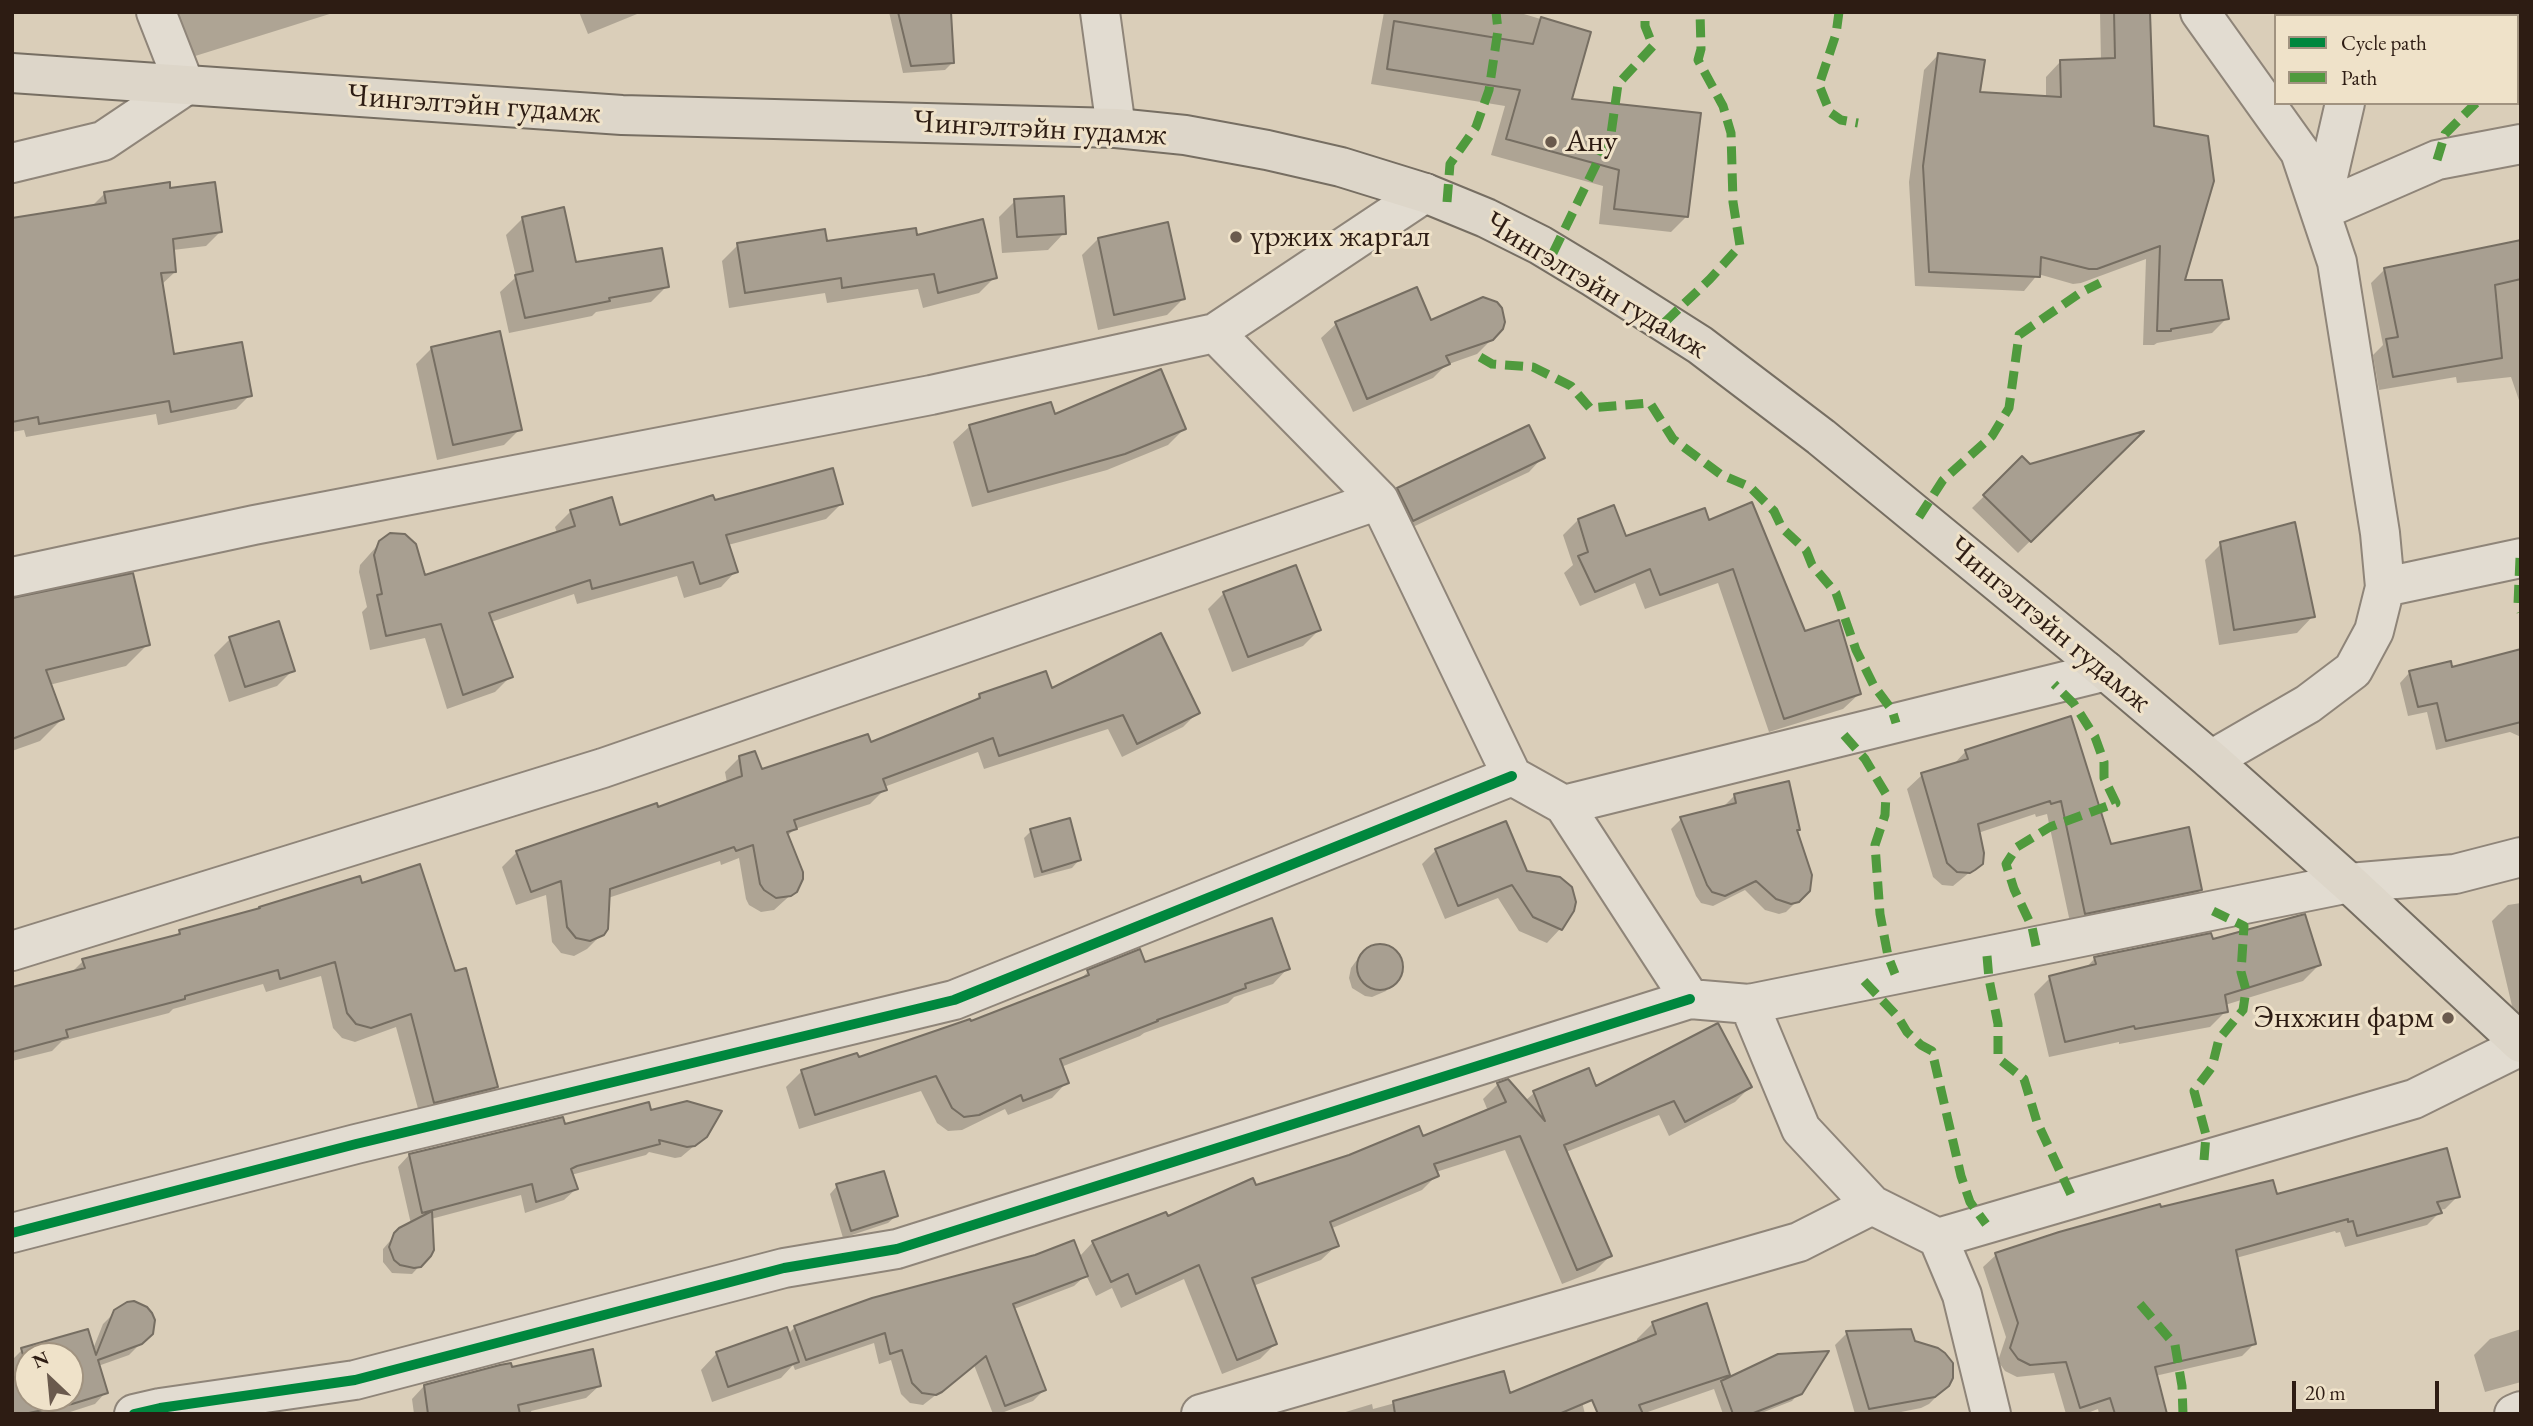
<!DOCTYPE html>
<html>
<head>
<meta charset="utf-8">
<style>
	body { margin:0 }
	#map { position:relative; width:2533px; height:1426px; overflow:hidden; background:#daceb9; font-family:"EB Garamond",serif }
	canvas { display:block }
	.frame { position:absolute; inset:0; border:14px solid #2d1c13; pointer-events:none }
	.legend { position:absolute; left:2274px; top:14px; width:245px; height:91px; box-sizing:border-box; background:#efe2c9; border:2px solid #a19380; margin:0; padding:9px 12px; list-style:none; font-size:21px; color:#2d1c13 }
	.legend li { display:flex; align-items:center; gap:14px; height:35px }
	.legend b { width:35px; border:2px solid #a19380 }
	.north { position:absolute; left:14px; top:1342px; width:70px; height:70px; box-sizing:border-box; background:#efe2c9; border:2px solid #a19380; border-radius:50%; rotate:334deg; font-size:19px; font-weight:700; line-height:28px; text-align:center; color:#2d1c13 }
	.north::after { content:''; display:block; margin:auto; width:24px; height:32px; background:#6a5a4d; clip-path:polygon(50% 0,100% 100%,50% 72%,0 100%) }
	.scale { position:absolute; left:2292px; top:1381px; width:147px; height:32px; box-sizing:border-box; border:4px solid #2d1c13; border-top:0; padding-left:9px; font-size:21px; line-height:24px; white-space:nowrap; color:#2d1c13; -webkit-text-stroke:5px #efe2c9; paint-order:stroke }
</style>
</head>
<body>
<div id="map">
<canvas width="2533" height="1426"></canvas>
<div class="frame"></div>
<ul class="legend">
<li><b style="height:9px;background:#00873e"></b>Cycle path</li>
<li><b style="height:9px;background:#4f9a3d"></b>Path</li>
</ul>
<div class="north">N</div>
<div class="scale">20 m</div>
</div>
<script>
const g = document.querySelector('canvas').getContext('2d');
g.lineJoin = 'round';
function fillPath(path, color) {
  g.fillStyle = color;
  g.fill(path, 'evenodd');
}
function toPath(rows) {
  const path = new Path2D();
  for (const r of rows) {
    if (r.length === 3) {
      path.moveTo(r[0] + r[2], r[1]);
      path.arc(r[0], r[1], r[2], 0, 2 * Math.PI);
      continue;
    }
    path.moveTo(r[0], r[1]);
    for (let i = 2; i < r.length; i += 2) path.lineTo(r[i], r[i + 1]);
  }
  return path;
}
function stroke(path, color, width, dash) {
  g.strokeStyle = color;
  g.lineWidth = width;
  g.lineCap = dash ? 'butt' : 'round';
  g.setLineDash(dash || []);
  g.stroke(path);
}
function write(font, color, halo, rows, align = 'center') {
  g.font = font + ' "EB Garamond",serif';
  g.lineWidth = 6;
  g.setLineDash([]);
  g.textBaseline = 'middle';
  g.strokeStyle = halo;
  g.fillStyle = color;
  for (const [text, x, y, turn = 0] of rows) {
    g.save();
    g.translate(x, y);
    g.rotate((+turn || 0) * Math.PI / 180);
    g.textAlign = isNaN(turn) ? turn : align;
    if (halo) g.strokeText(text, 0, 0);
    g.fillText(text, 0, 0);
    g.restore();
  }
}
const shadow = toPath([
	[176,12,336,12,192,57],
	[579,12,642,12,588,34],
	[889,12,934,12,952,63,945,70,903,73],
	[1384,12,1517,12,1588,33,1569,100,1687,216,1671,232,1599,224,1603,186,1491,155,1505,106,1371,84],
	[2100,12,2149,12,2152,128,2183,282,2227,318,2212,333,2157,343,2154,345,2143,345,2146,259,2081,283,2073,284,2038,274,2024,291,1915,286,1909,182,1924,70,1938,55,1978,94,2046,98,2046,77,2060,62,2101,61],
	[2396,12,2521,12,2521,30,2517,31,2517,16,2393,16],
	[169,190,220,232,206,246,173,250,175,272,161,285,173,356,250,395,236,409,158,425,156,414,26,437,24,430,12,432,12,220,91,207,105,193],
	[1015,201,1064,233,1048,250,1002,253,999,217],
	[522,219,575,264,667,286,651,302,596,312,592,316,509,333,500,292,516,277,506,235],
	[915,237,995,277,979,293,923,308,918,289,827,303,825,293,729,308,722,261,738,245,826,243],
	[1098,239,1183,299,1167,315,1098,330,1082,255],
	[2521,241,2521,406,2511,377,2457,383,2456,377,2379,390,2373,355,2383,345,2371,283,2385,269],
	[1430,323,1492,339,1477,354,1446,365,1433,378,1353,412,1321,338,1336,324],
	[432,348,520,429,504,445,437,460,416,364],
	[1053,416,1184,429,1168,445,1107,470,972,507,953,442,970,426],
	[2138,435,2018,553,1972,508,2022,459,2029,466],
	[1543,457,1529,472,1398,534,1383,504,1398,489],
	[714,502,841,504,826,519,728,545,736,571,721,587,684,598,677,576,577,604,574,594,491,622,511,676,495,692,447,709,425,638,370,650,362,612,367,607,359,572,360,565,385,537,424,577,557,533,555,527,571,511,619,527],
	[1578,520,1625,539,1708,522,1859,694,1843,709,1769,732,1718,583,1645,609,1635,583,1580,606,1564,573,1573,565,1563,535],
	[2221,544,2313,616,2297,633,2219,645,2205,560],
	[1224,593,1319,630,1303,646,1232,672,1208,609],
	[12,600,148,644,126,666,49,685,62,719,40,741,12,751],
	[230,639,293,670,277,686,229,702,214,655],
	[2521,651,2521,737,2510,732,2436,750,2427,712,2408,716,2400,683,2410,672,2451,669],
	[1051,690,1198,712,1183,727,1122,757,1108,729,984,769,978,752,884,787,885,789,870,804,795,829,787,836,795,891,774,910,761,912,749,905,746,899,739,858,721,865,720,861,608,898,602,934,587,949,574,956,561,953,552,942,546,895,516,905,502,867,517,852,657,809,727,783,725,772,740,757,761,771,870,744,972,703,980,695],
	[2070,718,2109,846,2200,890,2186,904,2071,927,2047,814,2036,817,2035,814,1978,833,1981,863,1953,886,1942,885,1933,877,1907,789,1922,775,1952,766,1966,751],
	[1735,795,1798,829,1796,831,1808,890,1786,912,1779,914,1765,910,1745,890,1713,906,1701,903,1696,896,1671,829,1681,819,1724,806],
	[1031,831,1079,860,1072,868,1034,878,1024,838],
	[1436,850,1525,872,1560,929,1547,943,1519,931,1498,898,1445,919,1422,864],
	[361,885,454,974,496,1087,482,1101,420,1116,396,1027,355,1042,342,1038,333,1028,321,976,266,992,263,984,173,1009,169,1013,62,1041,52,1051,12,1061,12,989,71,973,83,961,174,937,180,932],
	[2521,903,2521,1044,2492,921,2508,905],
	[2211,941,2319,965,2303,981,2225,1005,2226,1011,2210,1027,2119,1044,2119,1042,2049,1057,2034,994,2050,978,2085,969,2095,958],
	[1373,946,1386,946,1393,949,1401,959,1402,969,1394,983,1386,991,1372,997,1365,996,1352,988,1349,978,1351,968,1359,957],
	[1144,965,1288,968,1273,984,1234,997,1228,1003,1144,1033,1140,1036,1061,1067,1067,1082,1052,1098,1008,1115,1005,1109,962,1130,948,1131,937,1123,921,1091,799,1129,786,1087,802,1071,858,1059,969,1024,1078,981,1088,972],
	[1498,1084,1525,1101,1534,1093,1595,1089,1750,1087,1735,1102,1669,1136,1659,1115,1566,1152,1610,1256,1595,1271,1562,1284,1505,1150,1436,1172,1437,1175,1422,1190,1330,1229,1337,1245,1321,1260,1253,1286,1275,1344,1260,1359,1222,1374,1184,1279,1121,1308,1112,1288,1096,1296,1086,1275,1074,1286,1014,1309,1044,1390,1033,1401,999,1414,993,1414,974,1365,923,1405,910,1403,901,1394,891,1360,879,1364,874,1343,795,1370,793,1365,781,1378,712,1402,701,1370,717,1353,788,1334,795,1327,1079,1257,1093,1242,1256,1187,1422,1138,1488,1111,1483,1099],
	[649,1112,706,1136,681,1157,675,1158,649,1152,646,1155,571,1175,576,1189,564,1200,525,1213,521,1195,431,1219,430,1255,412,1274,392,1273,383,1262,383,1249,397,1233,411,1224,398,1167,409,1155],
	[837,1186,896,1216,888,1223,843,1238,830,1194],
	[2275,1196,2458,1196,2445,1209,2439,1210,2440,1212,2427,1225,2345,1247,2340,1232,2336,1233,2335,1231,2236,1258,2255,1343,2242,1356,2155,1376,2165,1414,2099,1414,2098,1409,2085,1414,2066,1414,2054,1373,2017,1377,2005,1371,1998,1361,2006,1337,1983,1267,1996,1255,2160,1209],
	[115,1312,151,1333,129,1355,98,1366,106,1392,95,1404,64,1414,12,1414,15,1379,12,1360,22,1350,93,1349,103,1324],
	[28,1356,70,1356,70,1398,28,1398],
	[1653,1323,1728,1375,1720,1384,1778,1355,1800,1392,1792,1401,1759,1414,1723,1414,1714,1389,1642,1414,1632,1414,1637,1339],
	[2521,1329,2521,1382,2485,1392,2474,1355,2490,1339],
	[1847,1333,1913,1342,1942,1391,1929,1404,1921,1408,1891,1414,1855,1414,1835,1345],
	[511,1369,599,1386,586,1398,531,1411,532,1414,414,1414,412,1399,424,1386],
	[1574,1369,1585,1414,1480,1414],
	[1484,1379,1474,1414,1339,1414,1372,1404,1373,1409]
]);
const building = toPath([
	[898,12,951,12,954,63,911,66,898,12],
	[2114,12,2150,12,2154,126,2208,136,2214,181,2185,280,2222,280,2229,319,2171,329,2171,331,2157,331,2160,246,2097,269,2089,269,2041,257,2040,277,1929,272,1923,166,1938,53,1985,60,1980,92,2061,97,2060,60,2115,58,2114,12],
	[1541,17,1591,32,1572,99,1701,113,1688,217,1614,209,1619,170,1506,139,1520,90,1387,69,1394,21,1533,44,1541,17],
	[170,182,170,188,215,182,222,232,173,239,176,272,161,273,174,354,242,342,252,396,171,412,169,401,39,424,38,417,12,422,12,218,106,203,104,192,170,182],
	[1064,196,1066,234,1017,237,1014,199,1064,196],
	[564,207,576,262,662,248,669,287,609,298,610,301,525,318,515,275,533,271,522,217,564,207],
	[983,219,997,278,938,293,934,274,842,288,841,278,745,293,737,243,825,229,827,241,916,228,917,235,983,219],
	[1168,222,1185,299,1114,315,1098,238,1168,222],
	[2521,240,2521,279,2495,285,2502,358,2393,377,2386,339,2398,337,2384,268,2521,240],
	[1417,287,1431,320,1483,297,1497,302,1502,308,1505,322,1503,329,1493,340,1446,356,1450,364,1367,399,1335,322,1417,287],
	[500,331,522,430,453,445,431,347,500,331],
	[1161,369,1186,429,1125,454,988,492,969,425,1051,402,1055,414,1161,369],
	[1529,425,1545,458,1413,521,1397,488,1529,425],
	[2144,431,2031,542,1983,495,2022,456,2030,464,2144,431],
	[833,468,843,504,726,535,738,572,700,584,693,562,592,589,590,580,489,613,513,677,463,695,441,624,386,636,377,595,382,594,374,555,379,541,390,533,405,534,416,544,425,575,575,526,570,510,612,497,620,525,713,495,715,500,833,468],
	[1752,502,1805,631,1839,620,1861,694,1784,719,1733,569,1660,595,1650,569,1595,592,1578,556,1588,552,1578,519,1614,505,1626,536,1705,508,1709,520,1752,502],
	[2295,522,2315,617,2234,630,2220,542,2295,522],
	[1296,565,1321,630,1248,657,1223,592,1296,565],
	[133,573,150,645,46,670,64,719,12,739,12,598,133,573],
	[279,621,295,671,245,687,229,637,279,621],
	[1161,633,1200,713,1137,744,1123,715,999,756,993,738,883,779,887,790,794,820,797,829,787,832,803,872,803,879,797,892,791,896,776,898,764,890,760,884,753,845,736,851,734,847,610,889,608,929,604,935,590,941,576,938,567,927,561,881,531,892,516,851,657,803,658,807,742,776,739,756,755,751,762,769,868,734,871,742,980,698,979,694,1046,671,1052,688,1161,633],
	[2521,649,2521,722,2446,741,2437,703,2418,707,2409,671,2451,661,2452,667,2521,649],
	[2071,716,2111,844,2189,827,2202,890,2085,914,2061,801,2051,804,2050,801,1978,824,1984,853,1983,864,1975,870,1970,873,1957,872,1947,863,1921,773,1968,759,1965,750,2071,716],
	[1789,781,1800,830,1797,830,1812,875,1810,891,1799,902,1791,904,1776,899,1756,881,1725,896,1712,892,1707,885,1680,817,1736,803,1734,794,1789,781],
	[1070,818,1081,860,1042,872,1030,829,1070,818],
	[1506,821,1527,871,1560,877,1572,887,1576,902,1574,911,1562,930,1533,917,1512,885,1458,906,1435,849,1506,821],
	[420,864,455,971,466,968,498,1087,434,1103,411,1014,371,1028,356,1024,347,1013,335,962,280,979,278,970,185,996,185,999,66,1030,68,1037,12,1052,12,987,85,968,82,959,180,934,179,930,260,908,259,907,360,876,362,883,420,864],
	[2305,914,2321,965,2225,995,2228,1012,2135,1029,2134,1026,2065,1042,2049,976,2096,964,2094,957,2211,933,2213,939,2305,914],
	[1272,918,1290,969,1245,984,1246,988,1157,1020,1158,1021,1060,1059,1069,1083,1023,1101,1021,1095,979,1115,964,1117,952,1108,936,1076,815,1115,801,1070,857,1053,859,1057,970,1019,971,1021,1089,975,1087,970,1140,949,1145,962,1272,918],
	[1380,967,23],
	[1718,1023,1752,1087,1685,1122,1674,1101,1564,1145,1612,1256,1577,1270,1520,1136,1434,1164,1439,1176,1330,1222,1339,1246,1252,1278,1277,1344,1237,1360,1199,1265,1136,1294,1128,1274,1111,1282,1092,1241,1166,1212,1168,1216,1253,1178,1256,1185,1349,1155,1419,1126,1423,1136,1506,1102,1497,1083,1508,1079,1545,1121,1533,1091,1589,1068,1596,1086,1718,1023],
	[687,1101,722,1111,707,1137,695,1146,687,1147,659,1140,660,1144,577,1166,571,1169,578,1189,536,1202,532,1184,422,1213,409,1154,563,1117,565,1124,649,1102,651,1110,687,1101],
	[2447,1148,2460,1197,2437,1202,2442,1213,2357,1236,2353,1221,2348,1222,2348,1219,2236,1250,2256,1344,2155,1367,2167,1414,2115,1414,2110,1398,2080,1408,2066,1362,2030,1365,2018,1359,2010,1348,2018,1323,1995,1253,2059,1232,2160,1204,2161,1207,2273,1180,2277,1194,2447,1148],
	[884,1171,898,1216,851,1231,836,1184,884,1171],
	[432,1211,434,1250,431,1256,421,1267,414,1268,400,1265,394,1260,389,1247,394,1233,399,1228,432,1211],
	[1074,1240,1088,1276,1013,1304,1046,1390,1005,1406,986,1356,942,1392,936,1395,922,1393,912,1383,902,1350,890,1354,885,1333,806,1360,794,1326,872,1298,1035,1255,1074,1240],
	[134,1301,147,1307,152,1313,155,1320,153,1334,142,1344,98,1360,108,1393,72,1404,24,1414,12,1414,12,1378,28,1374,28,1398,70,1398,70,1356,28,1356,28,1373,21,1348,88,1329,96,1355,114,1310,127,1302,134,1301],
	[1707,1303,1730,1375,1639,1405,1643,1414,1598,1414,1592,1400,1559,1414,1395,1414,1393,1401,1504,1371,1510,1393,1656,1334,1652,1322,1707,1303],
	[787,1327,799,1362,728,1387,716,1352,787,1327],
	[1911,1329,1915,1341,1938,1348,1945,1353,1953,1363,1953,1378,1949,1386,1935,1397,1869,1409,1846,1331,1911,1329],
	[593,1349,601,1386,518,1405,520,1414,428,1414,424,1385,500,1365,511,1363,512,1367,593,1349],
	[1829,1351,1802,1394,1751,1414,1733,1414,1721,1381,1778,1354,1829,1351]
]);
const minor = toPath([
	[1100,12,1116,128],
	[2200,12,2300,152,2337,262,2380,533,2385,587,2374,631,2353,670,2308,704,2211,760],
	[2366,16,2367,12],
	[12,163,103,141,185,86,156,12],
	[2320,211,2437,160,2521,144],
	[2320,211,2345,103],
	[1215,333,1379,500,1512,776,1564,805,1690,999,1749,1004,1801,1129,1872,1205,1938,1238,1962,1295,1991,1414],
	[12,577,254,525,931,395,1215,333,1425,193],
	[2385,587,2521,558],
	[1564,805,2106,671],
	[12,951,603,768,1379,500],
	[1749,1004,2349,883,2455,874,2521,857],
	[12,1233,356,1144,954,1000,1512,776],
	[1938,1238,2414,1099,2521,1046],
	[134,1414,160,1408,355,1380,784,1268,897,1249,1690,999],
	[1201,1414,1799,1242,1872,1205],
	[2514,1414,2521,1411]
]);
const major = toPath([
	[12,73,622,115,1116,128,1185,135,1267,150,1341,167,1425,193,1486,218,1540,245,1593,277,1700,345,1821,437,2106,671,2211,760,2349,883,2521,1043]
]);
const quiet = toPath([
	[2517,53,2521,50],
	[1827,105,1819,85,1836,34,1839,12],
	[1831,113,1841,120,1858,123],
	[2437,160,2445,134,2476,103],
	[1447,202,1450,164,1476,127,1489,90,1498,30,1496,12],
	[1553,253,1611,134,1618,84,1653,46,1645,26,1645,12],
	[1665,322,1710,279,1740,246,1733,202,1731,133,1723,106,1698,60,1701,49,1700,12],
	[1480,357,1492,364,1533,367,1571,386,1590,408,1650,403,1673,439,1720,474,1750,487,1774,511,1782,528,1806,550,1812,565,1836,593,1856,650,1874,686,1892,710,1896,723],
	[1919,517,1943,480,1992,436,2009,408,2019,335,2080,293,2100,283],
	[2520,558,2518,604,2521,612],
	[1844,735,1865,759,1886,794,1885,815,1875,845,1880,914,1888,956,1895,974],
	[2036,946,2032,927,2014,889,2006,864,2017,847,2050,827,2116,803,2104,778,2104,762,2095,737,2074,704,2054,684],
	[1987,956,1989,979,1998,1024,1998,1058,2024,1079,2037,1122,2073,1199],
	[1864,981,1898,1017,1907,1032,1921,1045,1932,1051,1961,1176,1970,1202,1986,1224],
	[2204,1160,2206,1135,2194,1091,2212,1067,2219,1039,2243,1010,2246,990,2241,972,2244,926,2213,911],
	[2140,1304,2175,1345,2182,1386,2183,1414]
]);
const cycleway = toPath([
	[12,1233,356,1144,954,1000,1512,776],
	[134,1414,160,1408,355,1380,784,1268,897,1249,1690,999]
]);
const markers = [
	[1551,142,7,"#6a5a4d"],
	[1236,237,7,"#6a5a4d"],
	[2448,1018,7,"#6a5a4d"]
];
const streetNames = [
	["Чингэлтэйн гудамж",474,105,4],
	["Чингэлтэйн гудамж",1040,129,3],
	["Чингэлтэйн гудамж",1596,286,31],
	["Чингэлтэйн гудамж",2049,625,40]
];
const poiNames = [
	["Ану",1565,142],
	["үржих жаргал",1250,237],
	["Энхжин фарм",2434,1018,"right"]
];
fillPath(shadow, '#0003');
fillPath(building, '#a89f91');
stroke(building, '#766e62', 2);
stroke(minor, '#8f8579', 42);
stroke(major, '#766e62', 42);
stroke(minor, '#e2dcd1', 38);
stroke(major, '#ddd6c9', 38);
stroke(quiet, '#4f9a3d', 9, [18, 9]);
stroke(cycleway, '#00873e', 10);
for (const [x, y, r, color] of markers) {
  const dot = new Path2D();
  dot.arc(x, y, r, 0, 2 * Math.PI);
  g.fillStyle = color;
  g.fill(dot);
  stroke(dot, '#efe2c9', 2.5);
}
write('32px', '#2d1c13', '#efe2c9', streetNames);
write('32px', '#2d1c13', '#efe2c9', poiNames, 'left');
</script>
</body>
</html>
